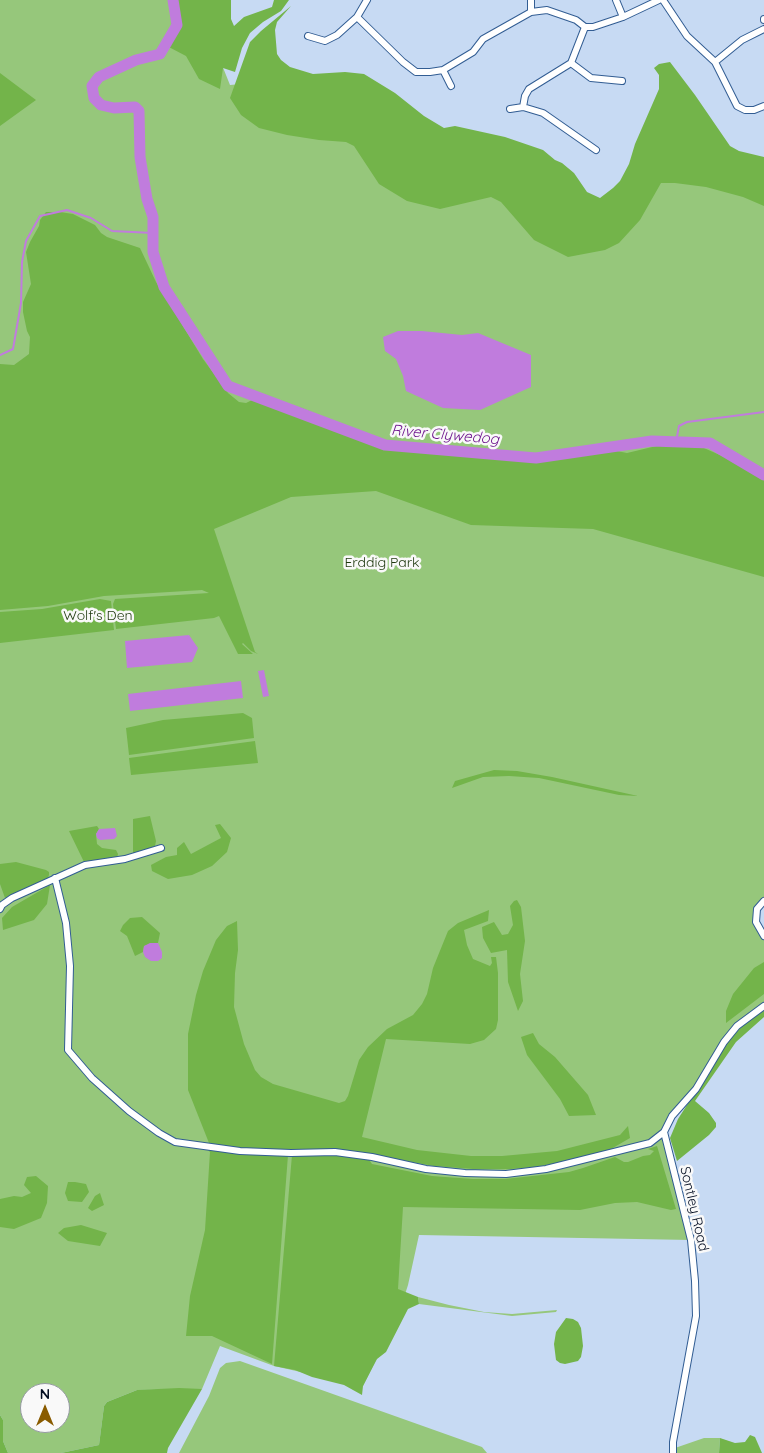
<!DOCTYPE html>
<html>
<head>
<meta charset="utf-8">
<style>
	body { margin:0 }
	#map { position:relative; width:764px; height:1453px; overflow:hidden; background:#c7daf3; font-family:Quicksand,sans-serif }
	canvas { display:block }
	.north { position:absolute; left:20px; top:1383px; width:50px; height:50px; box-sizing:border-box; background:#f9f9f9; border:1px solid #959aa2; border-radius:50%; rotate:0deg; font-size:14px; font-weight:700; line-height:20px; text-align:center; color:#000b20 }
	.north::after { content:''; display:block; margin:auto; width:18px; height:22px; background:#895b00; clip-path:polygon(50% 0,100% 100%,50% 72%,0 100%) }
</style>
</head>
<body>
<div id="map">
<canvas width="764" height="1453"></canvas>
<div class="north">N</div>
</div>
<script>
const g = document.querySelector('canvas').getContext('2d');
g.lineJoin = 'round';
function fillPath(path, color) {
  g.fillStyle = color;
  g.fill(path, 'evenodd');
}
function toPath(rows) {
  const path = new Path2D();
  for (const r of rows) {
    path.moveTo(r[0], r[1]);
    for (let i = 2; i < r.length; i += 2) path.lineTo(r[i], r[i + 1]);
  }
  return path;
}
function stroke(path, color, width, dash) {
  g.strokeStyle = color;
  g.lineWidth = width;
  g.lineCap = dash ? 'butt' : 'round';
  g.setLineDash(dash || []);
  g.stroke(path);
}
function write(font, color, halo, rows, align = 'center') {
  g.font = font + ' Quicksand,sans-serif';
  g.lineWidth = 5;
  g.setLineDash([]);
  g.textBaseline = 'middle';
  g.strokeStyle = halo;
  g.fillStyle = color;
  for (const [text, x, y, turn = 0] of rows) {
    g.save();
    g.translate(x, y);
    g.rotate((+turn || 0) * Math.PI / 180);
    g.textAlign = isNaN(turn) ? turn : align;
    if (halo) g.strokeText(text, 0, 0);
    g.fillText(text, 0, 0);
    g.restore();
  }
}
const green = toPath([
	[0,0,196,0,230,85,252,83,589,226,655,154,764,180,764,901,757,909,756,922,764,936,764,1006,737,1026,664,1132,691,1240,419,1235,408,1285,399,1313,363,1386,274,1366,220,1346,202,1389,137,1390,107,1402,104,1406,99,1445,61,1453,8,1453,3,1441,3,1420,0,1415],
	[30,1393,60,1393,60,1423,30,1423],
	[418,1297,449,1305,484,1312,512,1314,557,1310,556,1312,512,1316,419,1304],
	[240,1361,482,1447,487,1453,179,1453,209,1396,220,1368,226,1363],
	[704,1438,720,1438,719,1453,675,1453,675,1448]
]);
const forest = toPath([
	[172,0,231,0,231,19,234,26,244,17,272,7,274,0,289,0,281,11,263,22,250,33,242,48,235,72,223,68,220,89,199,79,186,56,165,45,170,32,174,12],
	[291,6,277,22,275,30,277,54,281,60,290,67,313,74,345,72,364,74,395,93,424,116,444,128,455,126,505,137,543,150,555,160,562,163,574,173,587,192,600,198,613,188,620,181,629,164,635,144,659,89,659,75,654,68,659,64,670,62,695,95,730,146,739,151,764,157,764,206,743,197,706,187,675,183,661,183,640,220,619,243,605,250,568,257,534,240,501,202,491,197,440,209,407,201,379,184,354,146,346,142,319,140,287,135,259,128,241,115,230,98,250,42,261,31],
	[0,73,36,100,0,126],
	[46,212,60,212,73,214,95,225,101,233,107,237,140,248,156,282,203,359,228,393,239,402,246,403,256,398,266,399,302,408,319,415,351,432,397,445,426,449,458,451,508,460,522,459,570,453,617,451,627,453,669,443,688,441,729,459,746,470,749,466,764,476,764,577,593,529,471,525,376,491,291,497,214,529,255,652,258,654,251,651,243,643,242,644,253,654,238,654,219,616,214,618,116,629,113,604,115,599,209,593,202,590,104,596,48,606,0,610,0,364,14,365,29,354,30,337,27,331,23,312,23,302,31,284,26,252,30,242,39,226,40,220],
	[100,599,111,601,114,630,0,643,0,612,42,609],
	[243,713,252,718,254,738,129,755,126,728,163,720],
	[255,741,258,763,131,775,129,758],
	[494,770,517,771,552,777,638,796,619,795,539,778,509,776,483,777,452,788,455,781],
	[150,816,156,841,155,846,133,854,133,819],
	[220,824,231,838,227,852,212,866,192,875,168,879,152,871,151,865,166,857,177,855,177,848,184,842,191,854,221,838,215,825],
	[97,826,99,829,96,834,97,844,102,848,116,850,118,854,117,858,84,862,69,831],
	[16,862,46,870,49,872,49,875,48,878,5,898,0,884,0,864],
	[50,885,47,904,34,920,3,930,2,918,12,907],
	[517,900,521,907,525,941,520,974,523,1001,518,1011,508,982,507,950,491,953,483,938,482,927,494,922,502,935,508,934,513,925,510,906,514,901],
	[489,910,488,921,464,930,467,945,473,959,490,966,492,963,491,957,496,957,498,973,498,1020,496,1029,484,1040,470,1044,386,1039,362,1137,417,1150,471,1156,502,1156,557,1151,620,1135,628,1126,630,1138,611,1149,582,1158,535,1167,511,1169,473,1169,434,1166,344,1150,264,1152,207,1144,209,1143,188,1090,188,1034,196,995,203,971,216,940,227,926,237,921,238,950,235,973,234,1007,244,1044,255,1070,261,1077,273,1084,339,1103,345,1101,348,1096,359,1060,368,1047,387,1029,413,1015,422,1004,427,994,433,968,448,931,458,923],
	[142,917,160,933,158,943,144,946,143,952,135,956,127,936,120,931,123,925,130,918],
	[764,962,764,994,726,1023,726,1011,733,994,754,968],
	[764,1010,764,1017,736,1042,695,1101,709,1113,716,1123,716,1127,709,1135,677,1161,670,1138,678,1119,726,1044,740,1028],
	[533,1033,539,1044,555,1057,588,1095,596,1115,569,1116,560,1099,527,1055,521,1037],
	[657,1146,676,1209,671,1210,637,1202,615,1203,580,1210,403,1207,398,1289,418,1297,419,1304,408,1309,386,1352,377,1359,363,1386,362,1395,344,1385,312,1377,295,1370,274,1366,292,1155,330,1153,368,1158,372,1164,432,1176,473,1179,505,1179,569,1172,583,1168,615,1157,624,1162,628,1162,643,1156,650,1155,654,1151,648,1149],
	[207,1149,288,1155,272,1364,212,1336,186,1336,190,1296,205,1230,210,1152],
	[36,1176,48,1186,47,1203,41,1218,14,1229,0,1227,0,1199,14,1196,22,1197,31,1193,24,1185,27,1177],
	[68,1182,75,1182,86,1184,89,1192,82,1202,68,1201,65,1193],
	[100,1193,104,1205,92,1211,88,1208,95,1196],
	[81,1225,107,1233,100,1246,68,1241,58,1233,64,1228],
	[566,1318,573,1319,578,1322,581,1328,583,1346,581,1357,578,1361,565,1364,560,1363,556,1360,554,1344,556,1332],
	[179,1388,202,1389,168,1448,167,1453,61,1453,99,1445,104,1406,107,1402,137,1390],
	[0,1415,3,1420,3,1441,8,1453,0,1453],
	[750,1435,755,1437,762,1453,719,1453,720,1438,735,1443,745,1442]
]);
const water = toPath([
	[398,331,422,331,462,335,478,333,531,355,531,387,480,410,443,408,406,391,403,376,396,359,385,351,383,337],
	[189,635,198,648,192,662,127,668,125,641],
	[264,670,269,696,263,697,258,671],
	[241,681,243,698,130,711,128,694],
	[115,828,117,836,114,839,100,840,97,838,96,834,99,829],
	[150,943,158,943,162,952,162,958,158,961,151,961,145,957,143,952,144,946]
]);
const stream = toPath([
	[0,355,13,349,21,303,22,262,26,241,40,216,67,210,91,218,112,231,153,233],
	[676,442,679,426,687,422,764,412]
]);
const river = toPath([
	[173,0,177,25,160,54,136,60,99,77,92,86,94,98,101,105,114,108,135,107,139,111,140,157,147,199,153,217,153,252,164,287,228,386,385,445,536,458,652,441,710,443,764,475]
]);
const street = toPath([
	[531,0,531,12],
	[616,0,623,17],
	[663,0,687,36,715,62,737,106,745,110,754,110,764,106],
	[357,17,367,0],
	[764,19,764,20],
	[585,27,571,63,529,89,525,96,523,107,543,113,596,150],
	[308,36,325,41,337,35,357,17,403,62,416,72,430,72,443,70,473,52,483,39,531,12,547,10,576,20,585,27,593,27,623,17,659,0],
	[715,62,742,40,764,29],
	[571,63,591,78,622,81],
	[443,70,451,86],
	[510,109,523,107],
	[55,878,66,923,70,966,68,1050,92,1078,129,1111,159,1133,175,1142,240,1151,291,1153,335,1152,372,1157,426,1169,465,1173,506,1174,546,1169,650,1143,664,1132],
	[764,901,757,909,756,922,764,936],
	[0,909,2,905,12,898,85,865,125,859,161,848],
	[673,1453,673,1442,696,1316,695,1281,691,1240,664,1132,672,1116,696,1089,724,1042,737,1026,764,1006]
]);
const parkNames = [
	["Erddig Park",382,563],
	["Wolf's Den",98,616]
];
const streetNames = [
	["Sontley Road",694,1209,77]
];
const waterNames = [
	["River Clywedog",445,435,5]
];
fillPath(green, '#96c77b');
fillPath(forest, '#73b44a');
fillPath(water, '#c07cdd');
stroke(stream, '#c07cdd', 2);
stroke(river, '#c07cdd', 11);
stroke(street, '#325d93', 8);
stroke(street, '#fff', 6);
write('14px', '#1e380e', '#f9f9f9', parkNames);
write('14px', '#000b20', '#f9f9f9', streetNames);
write('italic 15px', '#6f178e', '#f9f9f9', waterNames);
</script>
</body>
</html>
